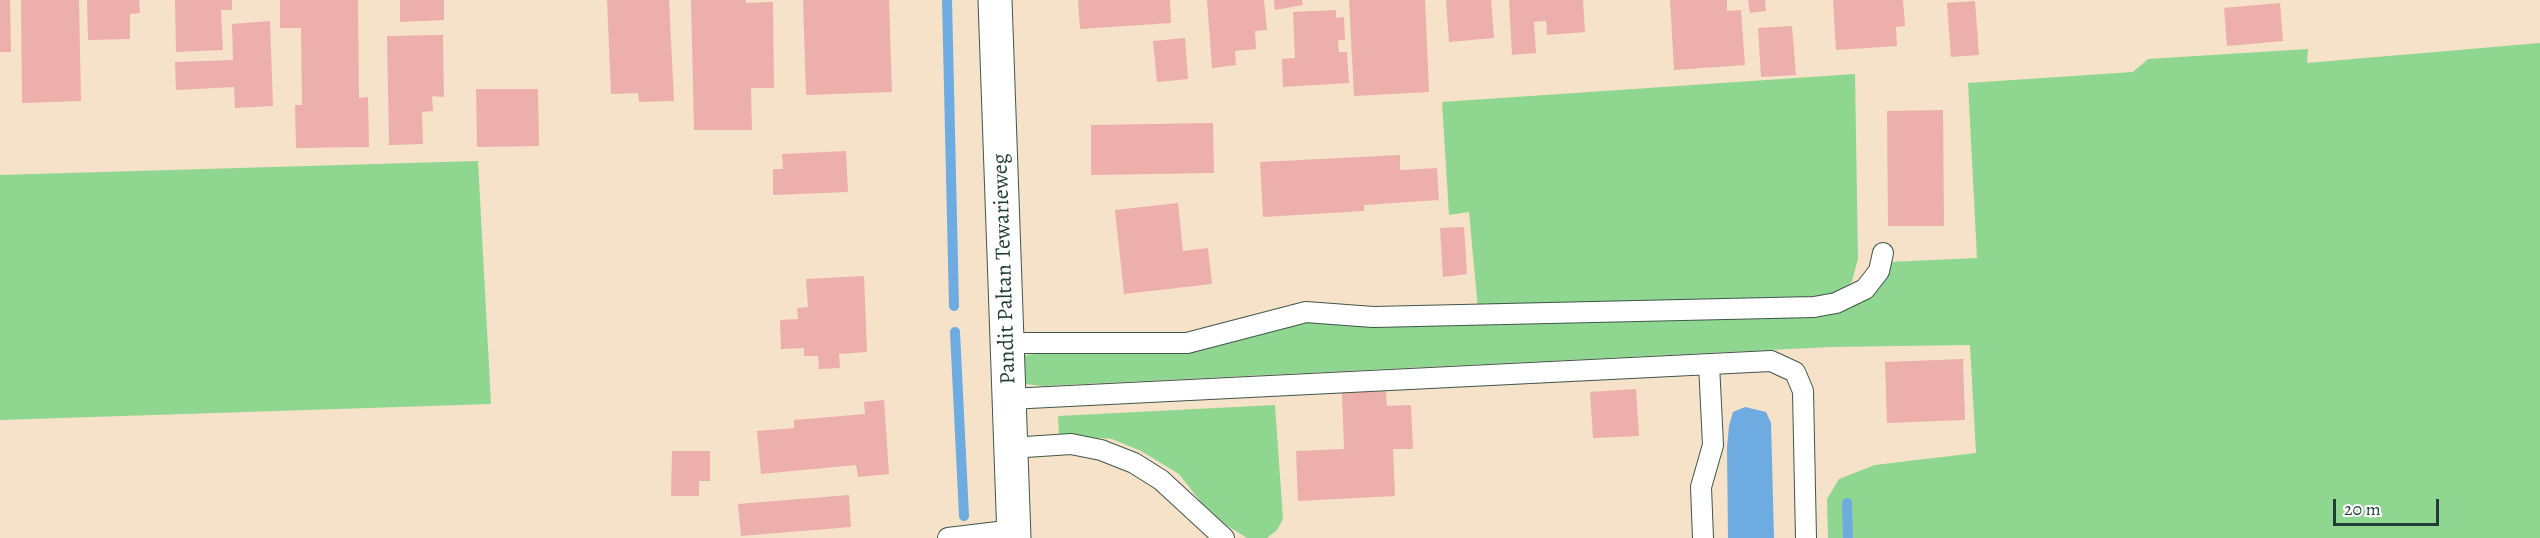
<!DOCTYPE html>
<html>
<head>
<meta charset="utf-8">
<style>
	body { margin:0 }
	#map { position:relative; width:2540px; height:538px; overflow:hidden; background:#f5e2c8; font-family:Alegreya,serif }
	canvas { display:block }
	.scale { position:absolute; left:2333px; top:499px; width:106px; height:27px; box-sizing:border-box; border:3px solid #1f3d34; border-top:0; padding-left:8px; font-size:18px; line-height:21px; white-space:nowrap; color:#1f3d34; -webkit-text-stroke:4px #fff; paint-order:stroke }
</style>
</head>
<body>
<div id="map">
<canvas width="2540" height="538"></canvas>
<div class="scale">20 m</div>
</div>
<script>
const g = document.querySelector('canvas').getContext('2d');
g.lineJoin = 'round';
function fillPath(path, color) {
  g.fillStyle = color;
  g.fill(path, 'evenodd');
}
function toPath(rows) {
  const path = new Path2D();
  for (const r of rows) {
    path.moveTo(r[0], r[1]);
    for (let i = 2; i < r.length; i += 2) path.lineTo(r[i], r[i + 1]);
  }
  return path;
}
function stroke(path, color, width, dash) {
  g.strokeStyle = color;
  g.lineWidth = width;
  g.lineCap = dash ? 'butt' : 'round';
  g.setLineDash(dash || []);
  g.stroke(path);
}
function write(font, color, halo, rows, align = 'center') {
  g.font = font + ' Alegreya,serif';
  g.lineWidth = 6;
  g.setLineDash([]);
  g.textBaseline = 'middle';
  g.strokeStyle = halo;
  g.fillStyle = color;
  for (const [text, x, y, turn = 0] of rows) {
    g.save();
    g.translate(x, y);
    g.rotate((+turn || 0) * Math.PI / 180);
    g.textAlign = isNaN(turn) ? turn : align;
    if (halo) g.strokeText(text, 0, 0);
    g.fillText(text, 0, 0);
    g.restore();
  }
}
const green = toPath([
	[2540,43,2540,538,1828,538,1827,499,1839,479,1875,465,1976,453,1970,345,1830,347,1043,386,1026,384,1020,377,1020,356,1317,318,1830,313,1889,262,1977,258,1968,83,2133,72,2148,59,2308,49,2307,63],
	[1855,74,1858,259,1852,281,1842,291,1814,299,1478,309,1469,212,1449,215,1442,102],
	[478,161,491,404,0,420,0,175],
	[1275,405,1283,519,1277,530,1267,538,1247,538,1226,525,1200,501,1179,474,1141,451,1112,439,1059,435,1058,416]
]);
const water = toPath([
	[1745,407,1766,412,1771,423,1774,538,1728,538,1727,448,1729,426,1733,412]
]);
const stream = toPath([
	[947,0,954,306],
	[955,332,964,516],
	[1847,503,1848,538]
]);
const building = toPath([
	[0,0,10,0,11,52,0,52],
	[21,0,79,0,81,101,22,103],
	[87,0,139,0,140,13,130,14,130,39,88,40],
	[175,0,232,0,232,10,221,10,223,50,176,52],
	[280,0,358,0,359,98,368,97,369,147,296,148,295,105,302,105,301,28,280,28],
	[400,0,444,0,444,20,400,22],
	[607,0,669,0,674,101,639,102,638,93,611,94],
	[691,0,746,0,746,3,773,2,774,88,751,88,752,130,694,130],
	[803,0,889,0,892,92,806,95],
	[1078,0,1170,0,1171,23,1080,29],
	[1207,0,1264,0,1267,30,1255,31,1256,49,1235,51,1236,65,1212,68],
	[1274,0,1302,0,1303,5,1275,10],
	[1349,0,1425,0,1429,92,1354,96],
	[1446,0,1491,0,1494,38,1449,42],
	[1509,0,1583,0,1585,32,1547,35,1546,21,1534,22,1536,53,1512,55],
	[1670,0,1727,0,1727,11,1741,10,1745,65,1674,70],
	[1748,0,1765,0,1766,11,1750,13],
	[1833,0,1903,0,1905,26,1896,27,1897,46,1836,50],
	[1975,1,1979,55,1951,57,1947,3],
	[2280,3,2283,41,2227,46,2224,8],
	[1336,10,1336,18,1344,17,1345,40,1338,40,1339,52,1347,52,1349,83,1283,87,1282,59,1295,58,1293,12],
	[270,21,273,106,235,108,234,87,176,90,175,62,233,60,232,24],
	[1792,26,1796,75,1761,77,1758,28],
	[443,35,444,97,432,96,433,111,422,112,423,144,389,145,387,36],
	[1185,38,1188,79,1157,82,1153,41],
	[476,89,538,89,539,146,477,147],
	[1943,110,1944,226,1888,226,1887,111],
	[1213,123,1214,173,1091,175,1091,125],
	[846,151,848,192,773,195,773,169,783,169,782,154],
	[1400,155,1400,170,1437,168,1439,200,1364,205,1364,211,1263,217,1260,162],
	[1178,203,1183,251,1208,248,1212,284,1124,294,1115,210],
	[1464,227,1467,274,1443,277,1440,228],
	[864,276,867,352,839,354,840,368,819,369,818,356,804,356,804,348,781,349,780,320,798,319,797,308,808,307,806,279],
	[1963,359,1965,420,1887,423,1885,362],
	[1636,389,1639,436,1593,438,1590,392],
	[1386,391,1387,406,1411,405,1413,449,1393,449,1395,496,1298,501,1296,451,1344,449,1342,393],
	[884,400,889,474,858,477,856,465,761,474,757,431,794,428,794,420,865,414,864,402],
	[672,451,710,451,710,481,699,481,699,496,671,496],
	[849,495,851,527,741,536,738,504]
]);
const lane = toPath([
	[1006,343,1187,343,1306,312,1373,317,1814,307,1836,303,1865,289,1879,271,1883,253],
	[1009,399,1771,361,1795,372,1803,391,1806,538],
	[1010,448,1071,444,1101,450,1134,463,1161,480,1224,538],
	[948,538,1014,530],
	[1703,538,1701,487,1713,445,1709,364]
]);
const street = toPath([
	[995,0,1014,538]
]);
const streetNames = [
	["Pandit Paltan Tewarieweg",1005,269,-92]
];
fillPath(green, '#8fd690');
fillPath(water, '#6eabe0');
stroke(stream, '#6eabe0', 10);
fillPath(building, '#edafac');
stroke(lane, '#3f564a', 22);
stroke(street, '#3f564a', 35);
stroke(lane, '#fff', 20);
stroke(street, '#fff', 33);
write('22px', '#1f3d34', '#fff', streetNames);
</script>
</body>
</html>
